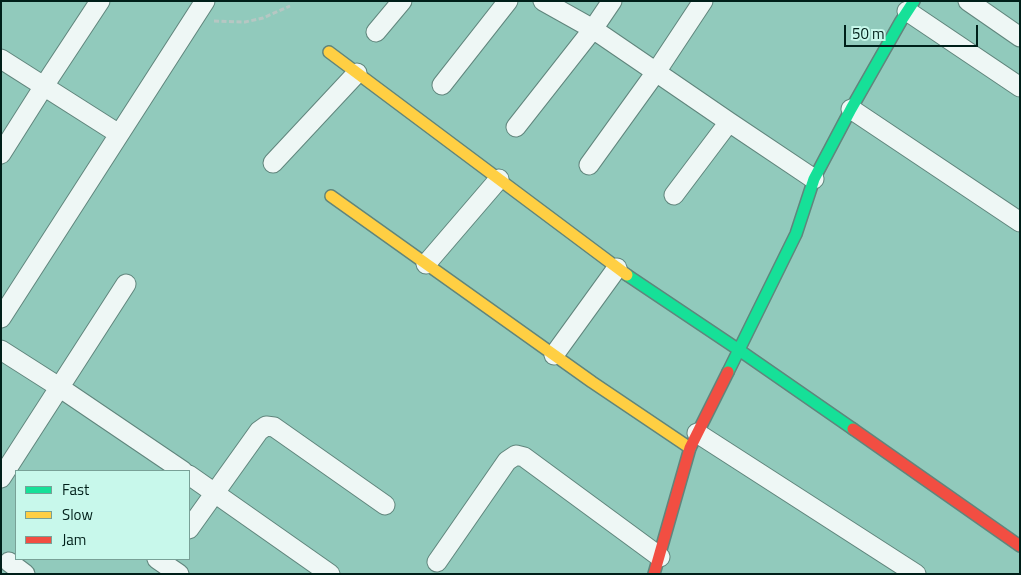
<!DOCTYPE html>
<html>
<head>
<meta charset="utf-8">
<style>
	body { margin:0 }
	#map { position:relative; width:1021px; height:575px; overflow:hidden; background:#91cabc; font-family:"Titillium Web",sans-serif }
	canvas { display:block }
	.frame { position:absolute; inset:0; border:2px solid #001f19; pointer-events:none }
	.legend { position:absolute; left:15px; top:470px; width:175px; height:90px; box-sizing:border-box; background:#c8f8eb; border:1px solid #78a197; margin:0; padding:6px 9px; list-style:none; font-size:15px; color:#001f19 }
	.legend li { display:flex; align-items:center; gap:10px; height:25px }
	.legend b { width:25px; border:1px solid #78a197 }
	.scale { position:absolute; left:844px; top:25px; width:134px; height:22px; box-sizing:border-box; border:2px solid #001f19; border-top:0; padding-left:6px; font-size:15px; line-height:18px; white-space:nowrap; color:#001f19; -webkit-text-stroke:4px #c8f8eb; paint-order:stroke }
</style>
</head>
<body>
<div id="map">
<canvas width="1021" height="575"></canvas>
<div class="frame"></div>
<ul class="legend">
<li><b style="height:6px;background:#16e098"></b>Fast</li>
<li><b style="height:6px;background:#ffcf43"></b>Slow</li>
<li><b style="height:6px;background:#f24e42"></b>Jam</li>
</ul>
<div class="scale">50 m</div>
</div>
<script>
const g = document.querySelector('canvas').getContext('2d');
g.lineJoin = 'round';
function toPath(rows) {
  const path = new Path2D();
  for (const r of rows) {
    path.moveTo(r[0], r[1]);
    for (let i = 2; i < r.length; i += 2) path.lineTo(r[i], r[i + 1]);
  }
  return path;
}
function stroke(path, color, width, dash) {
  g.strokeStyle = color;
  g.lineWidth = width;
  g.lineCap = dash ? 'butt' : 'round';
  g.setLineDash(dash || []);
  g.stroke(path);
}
const path = toPath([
	[214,21,245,22,263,18,290,6]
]);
const street = toPath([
	[543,1,593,29,656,72,729,122,814,179],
	[968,1,1020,37],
	[907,11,1020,87],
	[376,32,402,1],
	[1,59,119,134],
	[442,85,508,1],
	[851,109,1020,222],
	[516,127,593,29,612,1],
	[1,154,44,86,100,1],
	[273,163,357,73],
	[589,165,656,72,703,1],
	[674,195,729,122],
	[426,264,499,179],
	[1,318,205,1],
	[1,350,59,387,183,471],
	[554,355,617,268],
	[697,433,916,574],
	[189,475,330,574],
	[1,478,126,284],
	[189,529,259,431,266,426,274,427,385,505],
	[157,559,179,574],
	[9,562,25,574],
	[437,562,507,461,516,455,524,457,660,557]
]);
const fast = toPath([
	[627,275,739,350,853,429],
	[728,372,796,234,814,179,851,109,901,21,914,1]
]);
const slow = toPath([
	[329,52,627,275],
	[331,196,592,382,690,448]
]);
const jam = toPath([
	[853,429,1020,546],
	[654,574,690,448,728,372]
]);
stroke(street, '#60857c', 21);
stroke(fast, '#60857c', 14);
stroke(slow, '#60857c', 14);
stroke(jam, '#60857c', 14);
stroke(path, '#b6c7c3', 3, [5, 2.5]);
stroke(street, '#eef7f5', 19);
stroke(fast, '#16e098', 11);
stroke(slow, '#ffcf43', 11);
stroke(jam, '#f24e42', 11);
</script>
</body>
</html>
